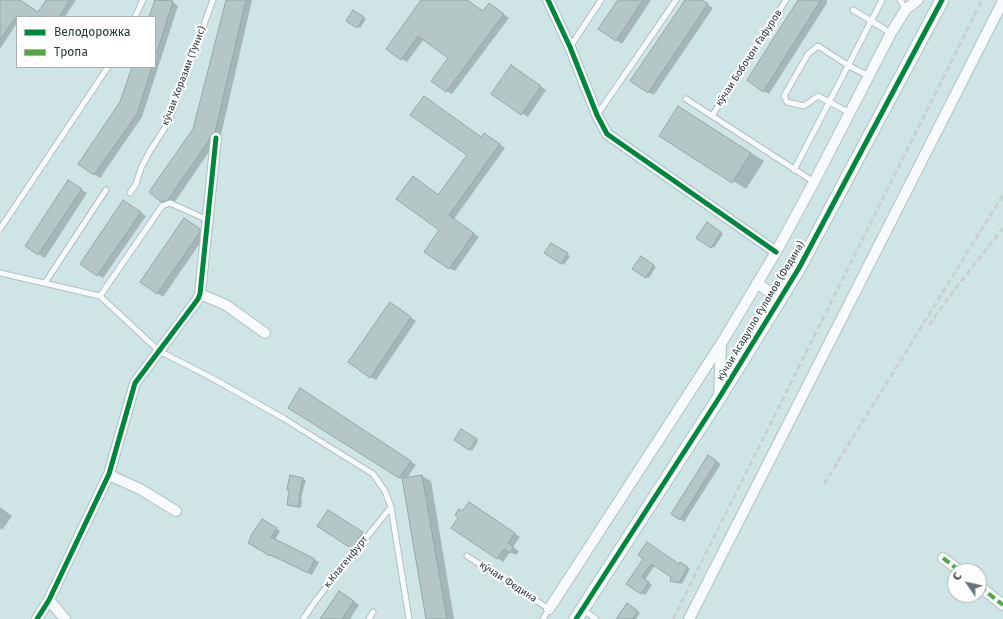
<!DOCTYPE html>
<html>
<head>
<meta charset="utf-8">
<style>
	body { margin:0 }
	#map { position:relative; width:1003px; height:619px; overflow:hidden; background:#cee4e5; font-family:"Fira Sans",sans-serif }
	canvas { display:block }
	.legend { position:absolute; left:16px; top:16px; width:140px; height:52px; box-sizing:border-box; background:#fff; border:1px solid #aab0b0; margin:0; padding:5px 7px; list-style:none; font-size:12px; color:#2a393a }
	.legend li { display:flex; align-items:center; gap:8px; height:20px }
	.legend b { width:20px; border:1px solid #aab0b0 }
	.north { position:absolute; left:947px; top:563px; width:40px; height:40px; box-sizing:border-box; background:#fff; border:1px solid #aab0b0; border-radius:50%; rotate:304deg; font-size:11px; font-weight:700; line-height:16px; text-align:center; color:#2a393a }
	.north::after { content:''; display:block; margin:auto; width:14px; height:18px; background:#637576; clip-path:polygon(50% 0,100% 100%,50% 72%,0 100%) }
</style>
</head>
<body>
<div id="map">
<canvas width="1003" height="619"></canvas>
<ul class="legend">
<li><b style="height:5px;background:#00873e"></b>Велодорожка</li>
<li><b style="height:5px;background:#51a645"></b>Тропа</li>
</ul>
<div class="north">С</div>
</div>
<script>
const g = document.querySelector('canvas').getContext('2d');
g.lineJoin = 'round';
function fillPath(path, color) {
  g.fillStyle = color;
  g.fill(path, 'evenodd');
}
function toPath(rows) {
  const path = new Path2D();
  for (const r of rows) {
    path.moveTo(r[0], r[1]);
    for (let i = 2; i < r.length; i += 2) path.lineTo(r[i], r[i + 1]);
  }
  return path;
}
function stroke(path, color, width, dash) {
  g.strokeStyle = color;
  g.lineWidth = width;
  g.lineCap = dash ? 'butt' : 'round';
  g.setLineDash(dash || []);
  g.stroke(path);
}
function write(font, color, halo, rows, align = 'center') {
  g.font = font + ' "Fira Sans",sans-serif';
  g.lineWidth = 4;
  g.setLineDash([]);
  g.textBaseline = 'middle';
  g.strokeStyle = halo;
  g.fillStyle = color;
  for (const [text, x, y, turn = 0] of rows) {
    g.save();
    g.translate(x, y);
    g.rotate((+turn || 0) * Math.PI / 180);
    g.textAlign = isNaN(turn) ? turn : align;
    if (halo) g.strokeText(text, 0, 0);
    g.fillText(text, 0, 0);
    g.restore();
  }
}
const shadow = toPath([
	[0,0,19,0,39,13,48,0,76,0,65,17,17,17,17,23,0,49],
	[156,0,163,0,173,2,178,6,142,117,100,178,79,164,121,102,133,67,155,67,155,17,150,17],
	[227,0,252,0,221,135,216,138,215,143,174,203,168,205,162,201,194,130],
	[422,0,467,0,483,12,490,4,509,18,452,94,446,91,450,58,424,39,407,62,402,59],
	[619,0,651,0,622,44,600,29],
	[686,0,701,0,713,8,654,95,648,92],
	[799,0,827,0,827,3,769,94,764,91],
	[353,11,366,19,360,28,348,21],
	[517,70,546,90,528,117,493,94],
	[691,115,764,161,746,189,660,135],
	[490,137,505,148,454,219,479,237,455,271,449,268,441,230,419,181,439,195,481,138],
	[74,185,87,193,45,258,26,246],
	[130,205,146,216,103,278,98,275],
	[190,223,206,233,205,236,163,297,141,282],
	[707,223,723,234,714,248,698,238],
	[551,244,570,256,564,265,545,253],
	[641,257,656,267,649,278,634,268],
	[396,307,416,321,376,380,370,377],
	[306,393,416,465,407,478,422,476,431,481,454,619,427,619,403,480,289,408],
	[461,430,478,441,472,451,455,440],
	[708,457,721,464,684,522,672,514],
	[291,476,306,480,301,498,302,499,301,508,288,505,290,491,288,489],
	[475,506,520,537,513,547,519,551,516,555,510,552,503,562,497,558,463,512],
	[0,507,12,516,2,530,0,528],
	[332,513,366,536,356,551,352,548],
	[263,520,280,531,275,540,319,562,312,575,276,556,275,558,250,543],
	[645,558,679,565,680,564,690,569,682,584,671,580,673,577,655,565,645,580,652,585,645,595,628,584],
	[345,595,359,605,350,619,321,619],
	[627,604,640,613,636,619,617,619]
]);
const building = toPath([
	[0,0,20,0,38,12,46,0,70,0,59,17,16,17,0,40,0,0],
	[155,0,173,1,157,52,155,52,155,17,149,17,155,0],
	[226,0,246,0,215,132,211,135,209,140,168,200,161,202,149,192,193,129,226,0],
	[421,0,467,0,483,11,489,3,504,14,446,92,431,81,448,58,418,36,401,60,386,49,421,0],
	[618,0,643,0,616,41,598,29,618,0],
	[685,0,702,0,708,4,648,93,630,81,685,0],
	[798,0,821,0,763,92,747,80,798,0],
	[353,10,364,17,357,28,346,21,353,10],
	[511,65,541,86,521,115,491,94,511,65],
	[132,67,152,67,137,114,94,175,78,164,120,102,132,67],
	[424,96,481,137,484,133,500,144,449,215,474,233,449,269,424,252,439,230,396,199,413,176,438,195,467,155,410,115,424,96],
	[678,106,751,153,732,183,659,136,678,106],
	[68,180,82,189,38,255,25,246,68,180],
	[123,200,141,212,97,276,80,264,123,200],
	[184,218,200,229,200,232,157,294,140,282,184,218],
	[707,222,721,232,711,248,696,238,707,222],
	[551,243,568,253,561,264,544,253,551,243],
	[641,256,654,265,646,278,632,269,641,256],
	[390,302,411,317,370,378,348,362,390,302],
	[300,388,411,461,399,478,288,408,300,388],
	[461,429,477,439,469,450,454,440,461,429],
	[708,455,717,461,680,520,671,514,708,455],
	[290,475,303,478,299,496,300,497,298,507,287,505,289,490,287,490,290,475],
	[422,475,447,619,426,619,402,478,422,475],
	[469,502,515,533,508,543,514,547,510,553,504,549,497,559,451,528,458,518,455,515,459,509,462,511,469,502],
	[328,510,363,532,352,549,317,526,328,510],
	[262,519,277,528,271,537,315,559,308,573,271,555,270,556,248,543,251,538,250,537,262,519],
	[647,542,679,564,680,562,688,567,679,583,670,581,671,577,651,564,642,577,649,582,641,594,626,584,643,559,638,555,647,542],
	[339,591,354,601,342,619,320,619,339,591],
	[627,603,638,611,632,619,616,619,627,603]
]);
const service = toPath([
	[900,0,906,9],
	[853,10,891,33],
	[135,17,143,0],
	[570,47,601,0],
	[686,99,814,182],
	[850,113,818,96,804,106,787,102,784,96,808,54,818,46,849,66,869,76],
	[597,115,676,0],
	[712,116,786,0],
	[794,170,882,0],
	[130,193,136,184,141,168,150,151,168,123,213,0],
	[0,229,108,67],
	[0,273,100,296,159,351,212,378,283,418,373,474,385,491,391,507,409,619],
	[45,283,106,190],
	[100,296,162,206,170,203,208,220],
	[467,556,549,609,543,619],
	[582,609,596,619],
	[303,619,317,599,391,507],
	[369,619,373,612]
]);
const minor = toPath([
	[548,0,570,47,597,115,607,134,776,252],
	[757,283,780,300],
	[200,294,226,305,265,333],
	[719,398,721,344],
	[109,475,140,489,176,511],
	[943,558,960,571],
	[979,586,1003,605],
	[49,600,65,619],
	[549,609,721,344,776,252,814,182,891,33,906,9,918,0],
	[37,619,49,600,109,474,135,383,198,299,200,294,216,138],
	[689,619,1003,1]
]);
const tertiary = toPath([
	[576,619,719,398,799,268,942,0]
]);
const rail = toPath([
	[929,325,952,293,1003,228],
	[824,484,1003,195],
	[673,619,982,0]
]);
const quiet = toPath([
	[943,558,960,571],
	[979,586,1003,605]
]);
const cycleway = toPath([
	[548,0,570,47,597,115,607,134,776,252],
	[37,619,49,600,109,474,135,383,198,299,200,294,216,138],
	[576,619,719,398,799,268,942,0]
]);
const streetNames = [
	["кӯчаи Бобоҷон Ғафуров",749,58,-57],
	["кӯчаи Хоразми (Тунис)",184,76,-69],
	["кӯчаи Асадулло Ғуломов (Федина)",761,311,-59],
	["к.Клагенфурт",346,562,-51],
	["кӯчаи Федина",508,582,33]
];
fillPath(shadow, '#0003');
fillPath(building, '#b5c6c7');
stroke(building, '#95a6a7', 1);
stroke(service, '#b0c1c2', 7);
stroke(minor, '#b0c1c2', 12);
stroke(tertiary, '#b0c1c2', 15);
stroke(service, '#f8fbfb', 5);
stroke(minor, '#f8fbfb', 10);
stroke(tertiary, '#f8fbfb', 13);
stroke(rail, '#cad0d0', 3, [6, 3]);
stroke(quiet, '#51a645', 4, [8, 4]);
stroke(cycleway, '#00873e', 5);
write('10px', '#2a393a', '#fff', streetNames);
</script>
</body>
</html>
